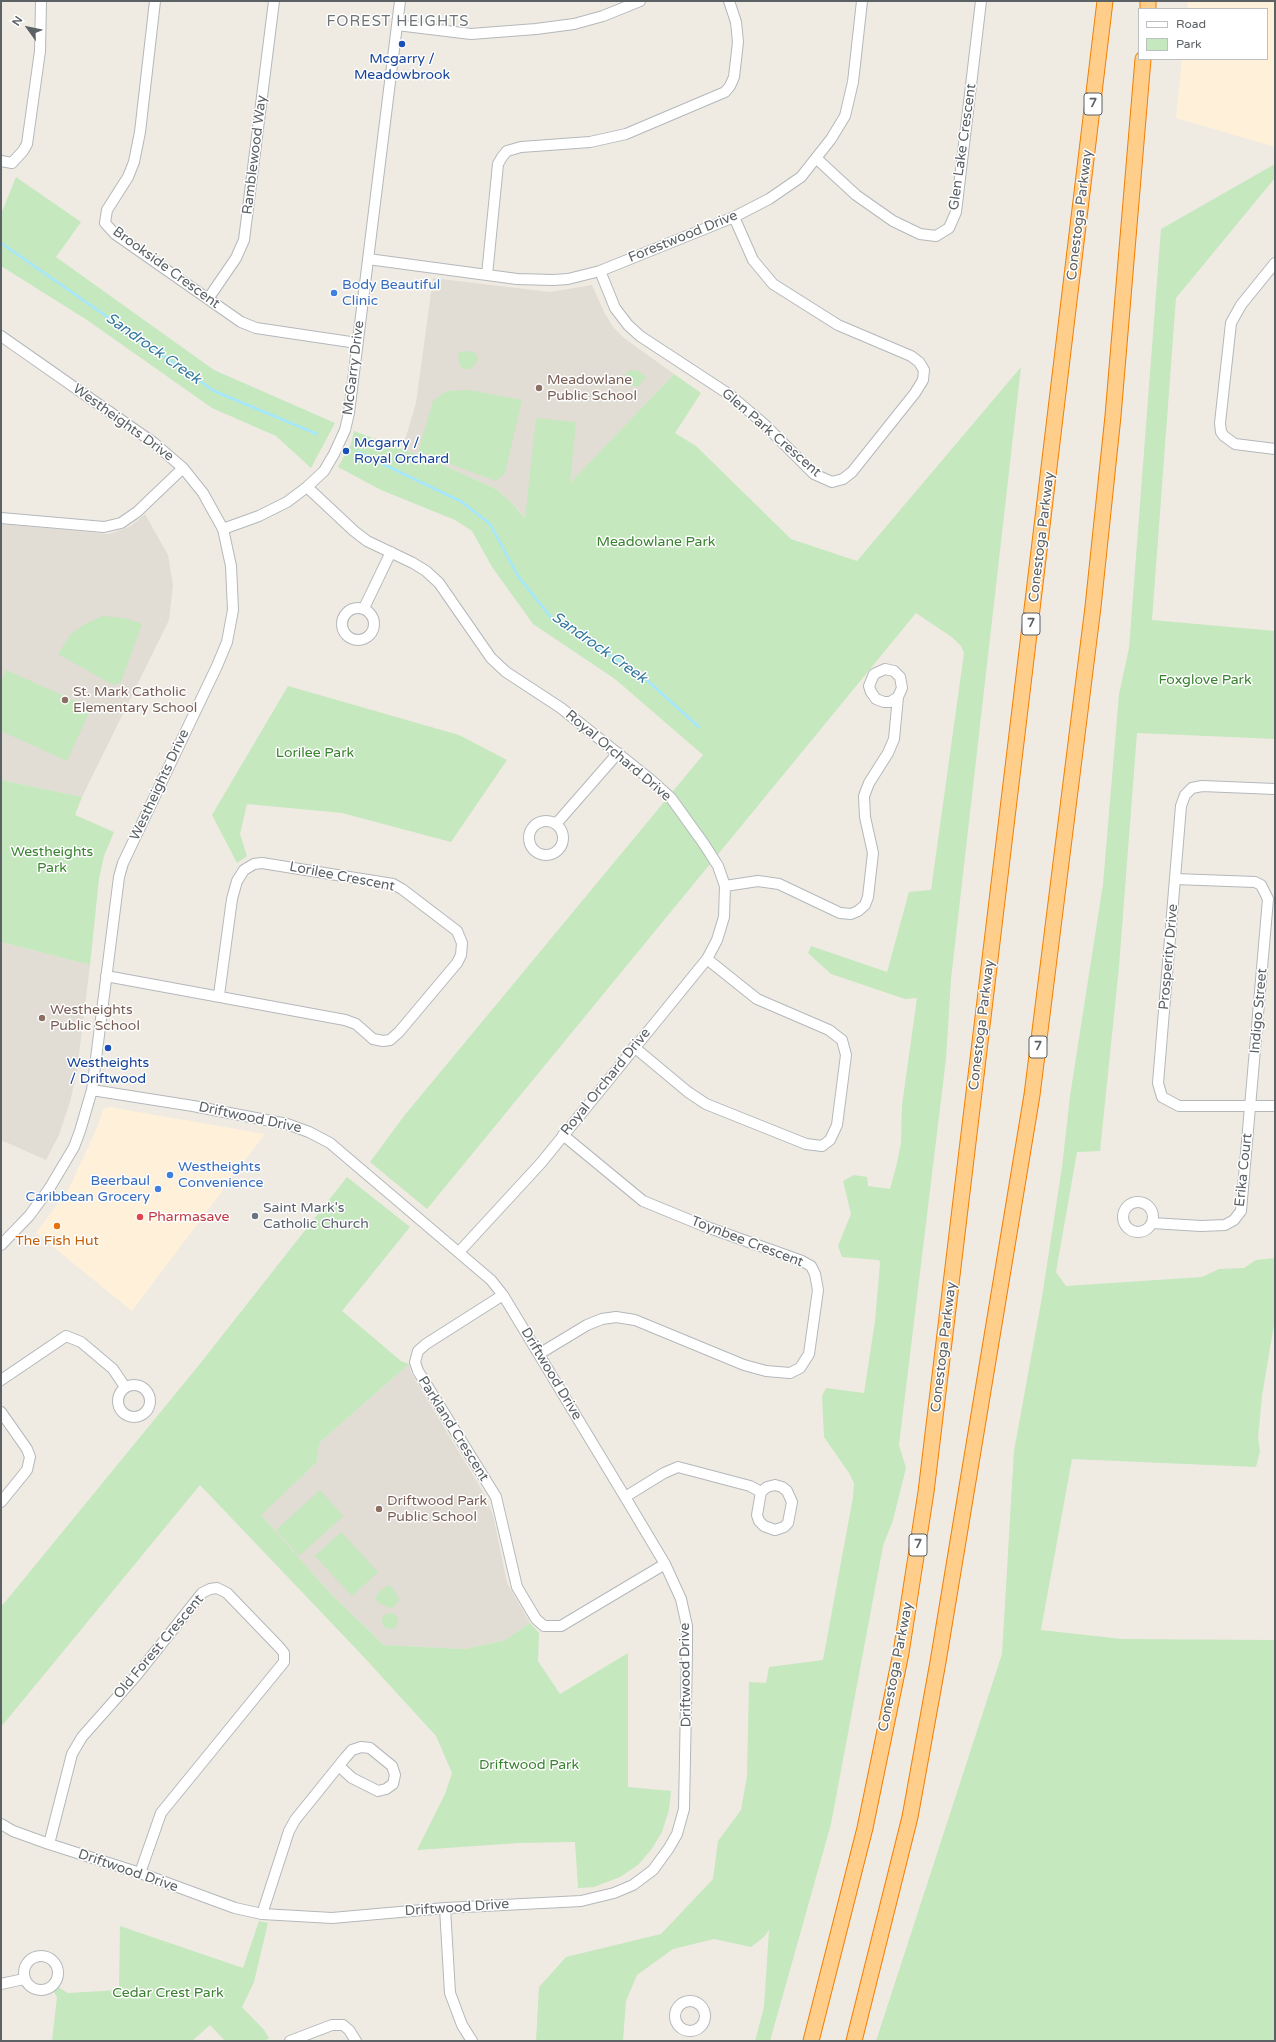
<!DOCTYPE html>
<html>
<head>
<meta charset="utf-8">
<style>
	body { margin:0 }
	#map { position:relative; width:1276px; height:2042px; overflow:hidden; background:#efebe3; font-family:"Varela Round",sans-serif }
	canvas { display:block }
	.frame { position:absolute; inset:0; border:2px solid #5b6165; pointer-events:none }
	.legend { position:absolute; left:1138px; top:8px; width:130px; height:52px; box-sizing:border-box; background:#fff; border:1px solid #bdc0c1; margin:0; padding:5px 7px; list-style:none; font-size:12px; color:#5b6165 }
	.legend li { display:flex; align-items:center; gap:8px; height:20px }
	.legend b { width:20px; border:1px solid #bdc0c1 }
	.north { position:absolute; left:8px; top:8px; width:40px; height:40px; -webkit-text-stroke:3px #fff; paint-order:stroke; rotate:303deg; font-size:11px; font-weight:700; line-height:16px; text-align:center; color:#5b6165 }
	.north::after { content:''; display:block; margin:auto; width:14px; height:18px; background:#5b6165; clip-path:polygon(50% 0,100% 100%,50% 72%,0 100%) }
</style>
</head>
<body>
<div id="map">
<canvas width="1276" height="2042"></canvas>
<div class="frame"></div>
<ul class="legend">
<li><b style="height:5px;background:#fff"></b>Road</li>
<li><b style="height:11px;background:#c5e8be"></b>Park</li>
</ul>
<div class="north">N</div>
</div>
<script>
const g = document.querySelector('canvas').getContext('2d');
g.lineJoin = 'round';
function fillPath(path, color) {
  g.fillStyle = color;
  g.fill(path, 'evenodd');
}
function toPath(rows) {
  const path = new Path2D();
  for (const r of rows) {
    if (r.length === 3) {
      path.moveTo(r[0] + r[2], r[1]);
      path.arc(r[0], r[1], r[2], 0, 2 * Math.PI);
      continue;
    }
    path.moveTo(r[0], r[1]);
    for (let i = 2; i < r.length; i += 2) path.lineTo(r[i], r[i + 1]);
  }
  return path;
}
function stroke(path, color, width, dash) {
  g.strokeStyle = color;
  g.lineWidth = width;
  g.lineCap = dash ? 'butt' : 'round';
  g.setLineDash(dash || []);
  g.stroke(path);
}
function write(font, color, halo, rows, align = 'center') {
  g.font = font + ' "Varela Round",sans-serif';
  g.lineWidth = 3;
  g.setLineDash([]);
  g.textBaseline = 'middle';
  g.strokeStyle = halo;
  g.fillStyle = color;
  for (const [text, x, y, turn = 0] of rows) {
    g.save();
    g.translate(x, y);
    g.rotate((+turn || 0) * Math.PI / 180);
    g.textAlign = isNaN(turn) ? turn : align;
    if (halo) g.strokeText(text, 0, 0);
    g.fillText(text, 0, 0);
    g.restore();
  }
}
const commercial = toPath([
	[1188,1,1275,1,1275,147,1176,118,1182,59,1267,59,1267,9,1187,9],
	[109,1107,265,1134,132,1311,36,1233,69,1188,97,1128,103,1109]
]);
const education = toPath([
	[433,278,550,292,592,285,604,312,613,327,624,338,674,374,531,524,511,502,496,489,441,464,402,450,416,403],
	[145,514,168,555,173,585,169,620,82,797,1,780,1,524,109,534,131,526],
	[1,942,90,965,77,1071,70,1102,59,1135,46,1160,1,1140],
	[409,1364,411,1373,482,1490,493,1515,507,1583,530,1623,505,1640,465,1649,384,1645,332,1595,260,1514,317,1462,319,1443]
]);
const green = toPath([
	[1275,164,1275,178,1176,298,1152,620,1275,631,1275,739,1137,733,1119,967,1100,1151,1077,1152,1056,1272,1066,1286,1202,1277,1219,1269,1244,1268,1256,1260,1275,1258,1275,1319,1262,1396,1258,1438,1260,1451,1256,1467,1072,1459,1041,1630,1122,1639,1275,1640,1275,2041,876,2041,1002,1654,1014,1451,1042,1297,1062,1167,1070,1096,1103,884,1119,694,1129,648,1161,229],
	[16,177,81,222,56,257,214,370,335,423,311,468,276,436,212,408,87,320,1,266,1,214],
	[462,351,474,352,478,357,478,360,471,369,464,369,460,366,458,354],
	[1021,367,951,979,946,1059,899,1445,906,1468,893,1520,883,1546,831,1824,770,2041,755,2041,764,2007,769,1930,764,1937,751,1947,714,1939,673,1949,637,1975,626,2001,623,2041,536,2041,539,1987,566,1957,661,1934,713,1879,718,1841,741,1810,747,1776,749,1682,766,1683,769,1667,823,1660,853,1497,854,1483,849,1473,824,1437,822,1396,826,1388,864,1393,875,1321,880,1263,879,1260,842,1257,838,1246,851,1214,843,1181,854,1175,867,1177,868,1186,890,1189,897,1163,901,1143,902,1105,917,998,905,999,831,974,808,953,811,946,887,972,909,892,931,890,964,653,961,646,953,638,916,613,427,1209,370,1162,404,1116,703,755,615,679,533,624,492,567,472,531,455,520,381,490,338,467,351,444,354,431,441,464,496,489,511,502,525,518,536,418,576,422,570,483,674,374,701,393,675,433,696,446,791,539,857,561],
	[630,370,638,371,646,377,638,387,624,383,626,374],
	[469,390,522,400,505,473,496,481,418,452,433,401,447,391],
	[103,616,124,618,142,624,121,682,113,685,58,654,70,635,83,625],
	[6,670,91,708,67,761,1,731,1,682],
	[288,686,459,735,507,760,451,842,342,813,247,804,240,834,247,856,237,863,212,815],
	[1,780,82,797,75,815,114,832,104,856,99,879,90,965,1,942],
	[347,1177,410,1227,342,1311,401,1361,409,1364,319,1443,317,1462,261,1515,332,1595,384,1645,465,1649,505,1640,530,1623,539,1633,538,1661,560,1694,628,1653,628,1787,671,1791,669,1810,662,1832,651,1850,638,1865,620,1877,594,1887,578,1888,575,1842,520,1843,417,1850,445,1794,452,1773,436,1736,361,1654,200,1485,1,1727,1,1607,199,1365],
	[320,1490,343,1516,299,1556,276,1530],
	[341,1532,378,1572,352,1596,315,1556],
	[389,1585,395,1591,399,1600,395,1606,389,1608,379,1603,375,1598,381,1590],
	[390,1621,8],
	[259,1921,268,1923,254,1982,242,2007,264,2030,269,2038,265,2041,225,2041,210,2025,192,2041,52,2041,57,1997,54,1992,58,1987,68,1993,119,1990,120,1926,243,1968]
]);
const stream = toPath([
	[1,243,214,391,317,434],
	[358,452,462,502,490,524,518,576,553,620,639,673,699,727]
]);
const minor = toPath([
	[155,1,140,132,134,162,128,177,107,210,105,223,115,234,241,322,256,328,357,343],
	[397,25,471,34,536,29,574,24,603,16,640,1],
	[817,159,856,195,893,221,920,234,936,236,949,228,956,212,981,1],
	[1,161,12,163,23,151,27,144,40,51,41,1],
	[368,259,517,279,553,280,568,279,600,271,734,217,769,199,801,177,831,139,845,116,853,82,862,1],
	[1275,263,1241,305,1231,323,1220,423,1221,432,1224,436,1235,444,1275,449],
	[600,271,615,308,628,325,640,336,730,395,764,424,814,474,832,482,843,479,852,472,915,393,923,380,924,370,919,362,911,356,838,325,773,284,753,260,734,217],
	[487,275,498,164,502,157,507,151,521,147,590,142,626,134,725,92,730,86,734,77,738,42,736,22,729,1],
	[208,299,236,258,244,240,274,1],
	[1,336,154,443,183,468,203,493,223,529,231,566,233,610,227,642,217,666,123,863,119,877,92,1090,80,1131,74,1147,49,1189,29,1216,1,1245],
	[307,487,354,531,367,541,413,563,426,571,439,583,491,658,506,672,561,708,651,780,671,798,704,844,718,866,725,886,724,917,717,940,707,959,541,1163,459,1252],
	[1,518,104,527,121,523,137,512,183,468],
	[223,529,259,516,287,502,307,487,324,471,334,454,345,430,349,413,400,1],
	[358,624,16],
	[364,608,391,552],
	[1275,789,1202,786,1192,788,1185,795,1181,806,1158,1083,1162,1097,1179,1106,1275,1106],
	[546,838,17],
	[556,824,618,753],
	[725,886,758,881,779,884,840,913,851,914,858,911,865,905,868,897,873,853,865,817,864,796,869,783,888,753,894,739,898,697,902,688,900,677,894,671,885,669,874,674,869,686,871,692,876,699,884,702,890,702,898,697],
	[106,976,345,1020,356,1024,373,1039,383,1041,390,1040,399,1032,457,963,461,955,462,943,457,931,402,889,393,884,262,863,254,864,244,870,237,881,232,899,219,995],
	[634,1047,688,1092,706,1104,806,1144,822,1146,830,1140,837,1125,846,1055,842,1040,829,1030,757,999,707,959],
	[1138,1217,15],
	[1152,1223,1201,1226,1225,1225,1234,1220,1241,1211,1268,899,1261,885,1255,882,1175,879],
	[503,1295,426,1344,418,1351,415,1362,418,1371,496,1497,517,1587,536,1619,544,1626,561,1626,665,1564],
	[539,1354,587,1325,602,1319,616,1317,635,1320,744,1365,766,1371,790,1373,800,1368,809,1354,818,1290,815,1274,811,1266,802,1261,704,1226,643,1201,563,1135],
	[1,1380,66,1336,81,1342,113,1369,125,1387],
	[134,1401,16],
	[1,1412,27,1449,30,1457,27,1470,1,1502],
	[775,1485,782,1487,787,1491,792,1502,788,1523,784,1527,775,1530,764,1526,759,1521,757,1515,761,1492,767,1487,775,1485],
	[625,1497,664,1473,678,1467,750,1486,761,1492],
	[1,1824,13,1831,49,1844,140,1873,235,1908,262,1914,332,1918,445,1908,581,1901,614,1893,633,1885,653,1870,669,1848,677,1834,684,1809,687,1652,687,1626,681,1599,665,1564,625,1497,503,1295,491,1280,330,1143,309,1132,287,1124,193,1106,92,1090],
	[49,1844,72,1754,82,1737,136,1676,202,1593,210,1589,217,1588,227,1593,280,1648,284,1653,284,1662,161,1813,140,1873],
	[445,1908,450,1993,462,2025,472,2041],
	[262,1914,289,1831,295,1820,345,1758,352,1750,361,1747,370,1748,392,1766,395,1775,393,1784,386,1789,378,1791,352,1778,339,1766],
	[41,1973,17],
	[1,1984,24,1979],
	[690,2016,15],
	[290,2041,332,2025,343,2025,349,2030,356,2041]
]);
const highway = toPath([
	[1148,9,1148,1],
	[811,2041,865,1828,901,1653,926,1492,1105,1],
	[854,2041,910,1817,938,1662,1032,1095,1093,607,1113,416,1143,59]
]);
const markers = [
	[402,44,4,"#1a4fb4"],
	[334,293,4,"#3f7fe0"],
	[539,388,4,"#8d6e63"],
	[346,451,4,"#1a4fb4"],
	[65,700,4,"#8d6e63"],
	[42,1018,4,"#8d6e63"],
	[108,1048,4,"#1a4fb4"],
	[170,1175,4,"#3f7fe0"],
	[158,1189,4,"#3f7fe0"],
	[255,1216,4,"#6b7280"],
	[140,1217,4,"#e0444e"],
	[57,1226,4,"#e8710a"],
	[379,1509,4,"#8d6e63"]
];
const shields = [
	[1093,104,18],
	[1031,624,18],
	[1038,1047,18],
	[918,1545,18]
];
const shieldNames = [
	["7",1093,104],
	["7",1031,624],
	["7",1038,1047],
	["7",918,1545]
];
const transitNames = [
	["Mcgarry /",402,59],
	["Meadowbrook",402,75],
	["Mcgarry /",354,443,"left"],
	["Royal Orchard",354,459,"left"],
	["Westheights",108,1063],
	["/ Driftwood",108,1079]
];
const streetNames = [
	["Glen Lake Crescent",963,147,-82],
	["Ramblewood Way",255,155,-83],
	["Conestoga Parkway",1080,215,-83],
	["Forestwood Drive",683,237,-22],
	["Brookside Crescent",166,268,36],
	["McGarry Drive",354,368,-83],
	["Westheights Drive",123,423,36],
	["Glen Park Crescent",771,433,41],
	["Conestoga Parkway",1042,537,-83],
	["Royal Orchard Drive",618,756,40],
	["Westheights Drive",160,785,-65],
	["Lorilee Crescent",342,877,11],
	["Prosperity Drive",1169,957,-85],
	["Indigo Street",1259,1011,-85],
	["Conestoga Parkway",982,1025,-83],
	["Royal Orchard Drive",606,1082,-51],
	["Driftwood Drive",250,1118,12],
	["Erika Court",1244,1170,-84],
	["Toynbee Crescent",747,1242,21],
	["Conestoga Parkway",944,1347,-83],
	["Driftwood Drive",551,1374,59],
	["Parkland Crescent",453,1429,58],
	["Old Forest Crescent",159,1647,-50],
	["Conestoga Parkway",896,1667,-79],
	["Driftwood Drive",686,1675,-91],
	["Driftwood Drive",128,1871,19],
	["Driftwood Drive",457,1908,-4]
];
const shopNames = [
	["Body Beautiful",342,285],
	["Clinic",342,301],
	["Westheights",178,1167],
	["Convenience",178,1183],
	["Beerbaul",150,1181,"right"],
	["Caribbean Grocery",150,1197,"right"]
];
const educationNames = [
	["Meadowlane",547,380],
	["Public School",547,396],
	["St. Mark Catholic",73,692],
	["Elementary School",73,708],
	["Westheights",50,1010],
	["Public School",50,1026],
	["Driftwood Park",387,1501],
	["Public School",387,1517]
];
const parkNames = [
	["Meadowlane Park",656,542],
	["Foxglove Park",1205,680],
	["Lorilee Park",315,753],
	["Westheights",52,852],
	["Park",52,868],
	["Driftwood Park",529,1765],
	["Cedar Crest Park",168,1993]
];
const worshipNames = [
	["Saint Mark's",263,1208],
	["Catholic Church",263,1224]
];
const healthNames = [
	["Pharmasave",148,1217]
];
const foodNames = [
	["The Fish Hut",57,1241]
];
const neighbourhoodNames = [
	["FOREST HEIGHTS",398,22]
];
const waterNames = [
	["Sandrock Creek",153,349,35],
	["Sandrock Creek",599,648,35]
];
fillPath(commercial, '#fff0d9');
fillPath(education, '#e1dcd4');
fillPath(green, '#c5e8be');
stroke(stream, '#a4e7ff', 2.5);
stroke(minor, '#b4b8bb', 12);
stroke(highway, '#f37e00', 17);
stroke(minor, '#fff', 10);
stroke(highway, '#ffce8b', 15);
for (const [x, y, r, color] of markers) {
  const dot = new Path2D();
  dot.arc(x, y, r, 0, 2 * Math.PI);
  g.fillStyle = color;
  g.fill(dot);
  stroke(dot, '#fff', 1.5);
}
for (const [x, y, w] of shields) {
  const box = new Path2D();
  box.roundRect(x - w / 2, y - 11, w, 22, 3);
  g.fillStyle = '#fff';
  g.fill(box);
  stroke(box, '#5b6165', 1);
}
write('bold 13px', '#5b6165', null, shieldNames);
write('14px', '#164399', '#fff', transitNames);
write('14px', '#5b6165', '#fff', streetNames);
write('14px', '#366cbe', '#fff', shopNames, 'left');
write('14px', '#785e54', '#fff', educationNames, 'left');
write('14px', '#39822f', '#fff', parkNames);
write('14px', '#5b616d', '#fff', worshipNames, 'left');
write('14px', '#be3a42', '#fff', healthNames, 'left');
write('14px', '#c56008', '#fff', foodNames);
g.letterSpacing = '1px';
write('15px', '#6c7477', '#fff', neighbourhoodNames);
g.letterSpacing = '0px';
write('italic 15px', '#33789c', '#fff', waterNames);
</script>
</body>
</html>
